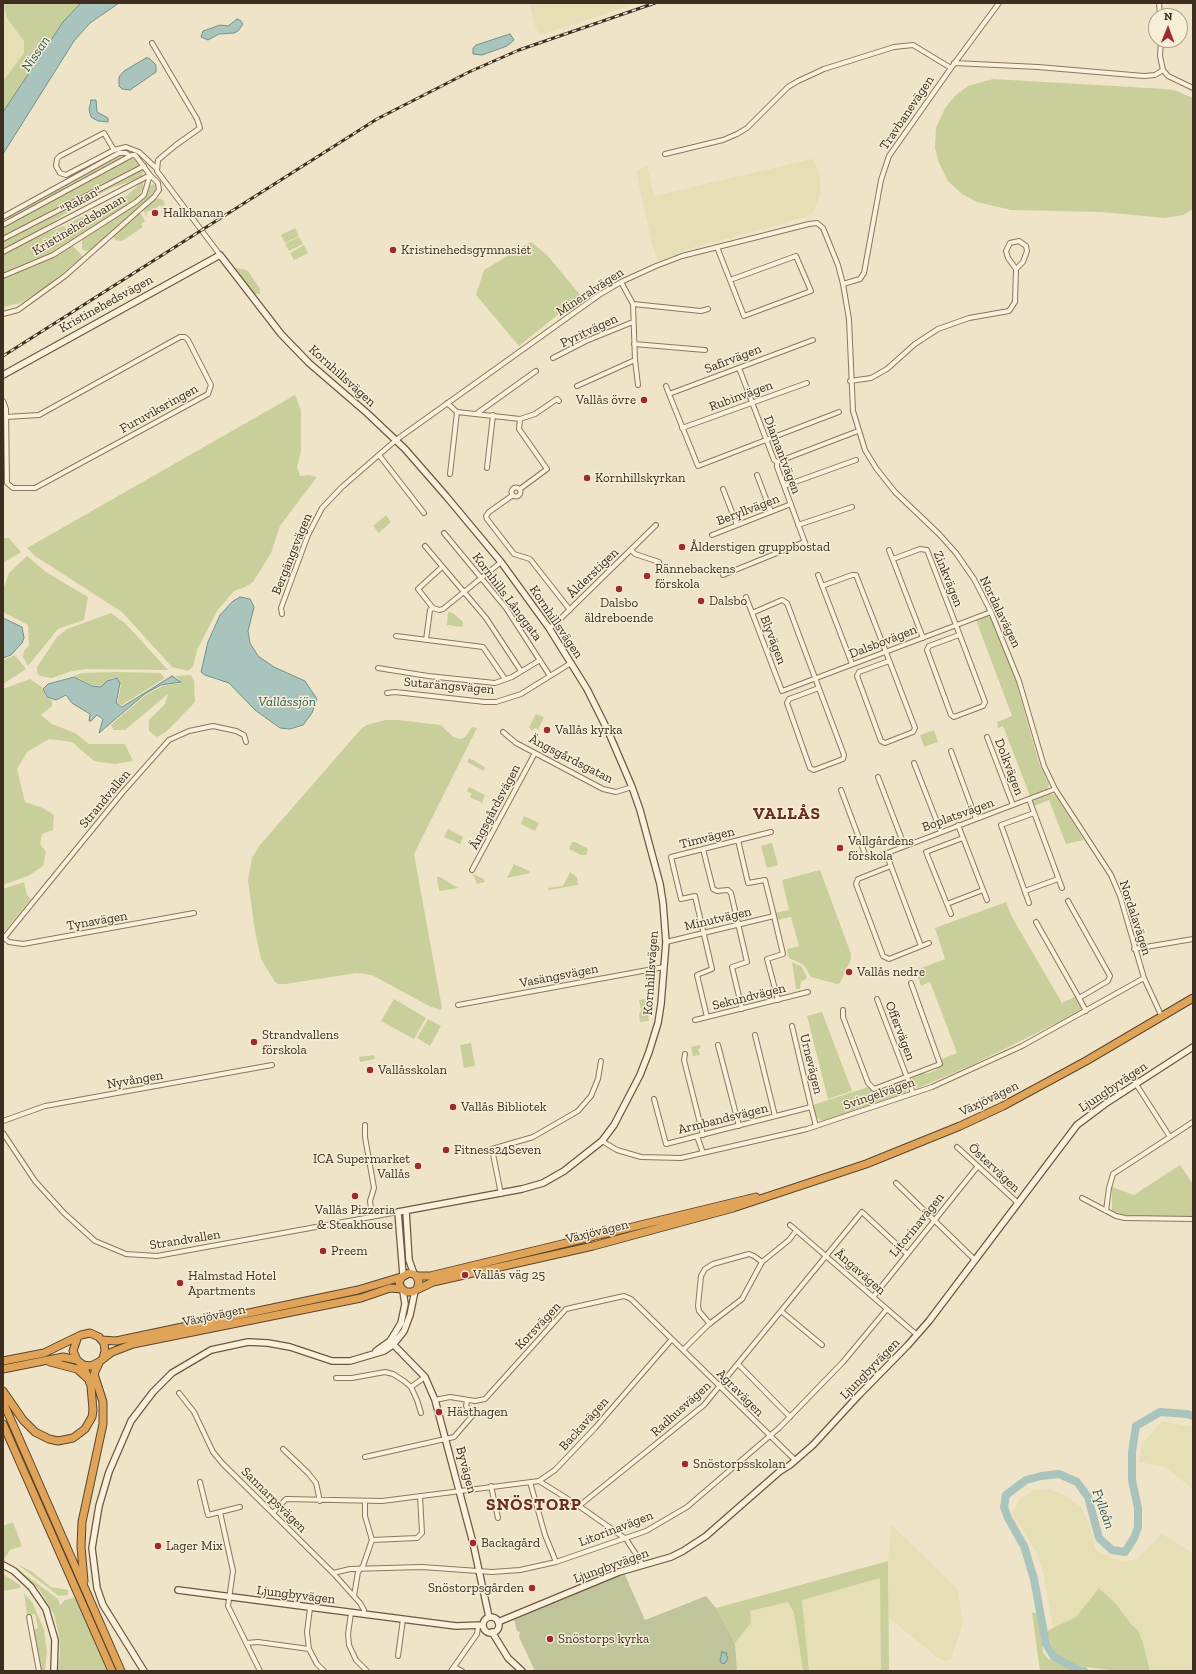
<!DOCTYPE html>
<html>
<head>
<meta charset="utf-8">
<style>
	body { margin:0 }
	#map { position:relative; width:1196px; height:1674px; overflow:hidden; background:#f0e4c8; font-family:"Zilla Slab",serif }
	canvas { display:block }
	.frame { position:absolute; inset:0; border:4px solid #3d2e20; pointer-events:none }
	.north { position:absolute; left:1148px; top:8px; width:40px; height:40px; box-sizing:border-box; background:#f7eed8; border:1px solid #ada18e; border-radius:50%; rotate:1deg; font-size:11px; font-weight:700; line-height:16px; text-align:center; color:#3d2e20 }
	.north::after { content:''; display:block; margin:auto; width:14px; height:18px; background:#9e2a2b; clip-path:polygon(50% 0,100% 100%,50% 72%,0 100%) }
</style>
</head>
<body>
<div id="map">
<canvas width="1196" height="1674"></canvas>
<div class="frame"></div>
<div class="north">N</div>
</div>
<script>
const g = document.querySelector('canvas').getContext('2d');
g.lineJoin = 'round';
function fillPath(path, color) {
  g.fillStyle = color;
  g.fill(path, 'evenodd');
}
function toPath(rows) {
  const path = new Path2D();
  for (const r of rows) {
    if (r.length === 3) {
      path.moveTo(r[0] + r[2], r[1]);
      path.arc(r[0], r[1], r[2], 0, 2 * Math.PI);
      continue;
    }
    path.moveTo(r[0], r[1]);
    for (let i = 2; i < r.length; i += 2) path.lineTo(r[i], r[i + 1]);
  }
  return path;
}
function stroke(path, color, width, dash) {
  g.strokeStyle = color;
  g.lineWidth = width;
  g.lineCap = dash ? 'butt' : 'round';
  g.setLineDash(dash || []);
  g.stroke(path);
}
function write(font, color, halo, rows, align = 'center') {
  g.font = font + ' "Zilla Slab",serif';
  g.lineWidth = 3;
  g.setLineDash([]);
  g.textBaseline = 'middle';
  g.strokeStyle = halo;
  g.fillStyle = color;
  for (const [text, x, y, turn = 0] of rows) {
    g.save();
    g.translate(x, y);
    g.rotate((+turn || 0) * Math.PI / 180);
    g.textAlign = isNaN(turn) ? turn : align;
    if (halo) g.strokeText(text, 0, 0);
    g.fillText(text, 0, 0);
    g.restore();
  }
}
const farmland = toPath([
	[3,3,6,3,4,6,7,18,24,40,24,53,3,81],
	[529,3,638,3,540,35,536,29],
	[812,159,814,160,819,172,821,192,814,211,806,217,695,247,658,261,652,245,636,171,647,166,654,196],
	[1162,1421,1193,1427,1193,1489,1165,1467,1139,1462,1142,1444],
	[1050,1489,1066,1496,1081,1507,1089,1524,1096,1551,1122,1562,1137,1559,1162,1534,1193,1553,1193,1671,1150,1671,1143,1643,1138,1630,1131,1624,1121,1610,1099,1588,1076,1617,1053,1629,1044,1576,1037,1553,1012,1513,1019,1500,1034,1490],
	[891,1524,958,1590,963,1623,951,1660,945,1661,938,1658,889,1618,888,1561],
	[881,1577,881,1671,809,1671,802,1600],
	[788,1602,794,1613,803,1671,737,1671,735,1643,751,1623,749,1611]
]);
const green = toPath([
	[6,3,81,3,63,22,3,112,3,81,24,53,24,41,7,18,4,6],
	[993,79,1165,89,1174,90,1193,98,1193,209,1183,215,1165,218,1101,212,1011,210,977,202,962,194,948,181,939,163,935,148,936,128,945,108,956,95,968,86],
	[121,155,125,156,8,220,6,218],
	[131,158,135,159,140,164,136,168,3,237,3,228,13,221],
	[141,170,144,171,141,178,111,188,60,217,41,230,3,250,3,242,20,232],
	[143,181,143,189,137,198,60,249,49,256,3,274,3,254,37,236,64,226,68,232,69,231,72,229,71,226,68,228,67,224,88,214,91,215,125,197],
	[154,184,156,190,153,196,91,250,86,251,82,249,82,240,134,206,144,196,149,186],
	[157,198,163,200,165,204,162,207,160,205,151,212,149,211,146,212,148,218,143,210],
	[138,214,141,214,145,221,141,224,143,227,122,241,115,240,113,236],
	[295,228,299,236,285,243,281,235],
	[299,237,303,244,289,251,285,244],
	[531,242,548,256,581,296,519,346,476,295,484,270],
	[72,245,83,257,42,290,20,303,3,307,3,277,32,267],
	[304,245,308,253,294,260,290,253],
	[233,268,243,269,248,271,260,289,260,294,252,294],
	[295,395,301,410,301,451,297,467,300,476,309,475,317,477,280,526,271,553,253,582,245,587,234,591,217,611,197,650,193,667,188,671,172,667,122,612,35,556,27,548],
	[386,515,391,522,379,533,373,526],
	[3,538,9,538,21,552,3,563],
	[27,556,46,572,88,597,84,620,58,629,28,666,23,657,24,651,29,645,28,625,3,612,3,590,9,573],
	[448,612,453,613,463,622,462,627,447,625],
	[111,613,126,624,168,670,86,669,72,671,52,678,40,676,37,673,37,667,57,637,67,629],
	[988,616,991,618,1005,648,1016,682,1039,763,1049,785,1047,789,1030,796,1003,726,998,728,997,722,1012,716,976,620],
	[15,655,26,669,3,684,3,660],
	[118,672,160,673,165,678,122,705,117,703,121,686,118,678,112,678,101,686,92,685,74,676,81,673],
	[191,675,194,681,195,702,166,732,157,737,149,731,149,720,165,704,168,694,125,730,114,730,111,725,147,694,163,686,180,683,181,681,175,676],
	[30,679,42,687,45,696,52,701,52,706,41,715,52,724,75,733,89,744,125,744,133,761,115,764,94,761,72,742,49,739,27,752,17,769,25,802,43,808,54,815,53,830,42,834,40,844,46,852,43,866,28,876,3,885,3,689],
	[536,714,544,717,538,730,535,728,532,731,529,727],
	[385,720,398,720,441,725,453,737,461,739,465,737,472,727,477,728,414,854,442,1008,440,1010,429,1006,372,975,365,974,356,973,286,984,278,984,275,982,261,959,255,931,248,880,252,858,260,845,361,729,367,725],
	[934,730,938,742,924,747,920,735],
	[469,758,485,767,484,771,467,762],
	[469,787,485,795,482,803,470,797,472,794,467,791],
	[1050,794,1055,795,1084,840,1066,844,1049,800,1034,806,1032,802,1034,800],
	[524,816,539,823,535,831,521,824],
	[448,829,463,837,460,844,444,837],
	[572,842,575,842,587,848,588,851,586,855,581,855,569,849],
	[772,843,778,865,767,868,761,846],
	[514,864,529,871,530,873,507,878],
	[820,870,851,954,851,959,840,983,837,984,811,977,804,965,789,958,787,949,799,946,791,917,777,920,775,913,789,910,782,880],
	[570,872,577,877,578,885,549,890,548,888,563,886],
	[473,874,484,879,485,882,477,884],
	[437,877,440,877,458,888,439,891],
	[24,882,27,895,31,899,3,933,3,889],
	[1006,902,1012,917,1062,1003,1076,996,1081,1007,1081,1010,1079,1012,970,1066,918,1088,914,1087,910,1082,913,1076,924,1071,926,1074,937,1070,936,1067,940,1065,942,1059,957,1053,930,982,921,986,916,970,945,959,935,928],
	[792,962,802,967,807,977,805,980,801,981,800,989,796,989],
	[649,998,651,1008,648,1014,649,1021,640,1022,639,1014,641,1010,639,1000],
	[394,999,426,1018,414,1039,381,1021],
	[822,1012,852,1091,828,1099,807,1016],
	[428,1019,441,1026,430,1046,417,1038],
	[471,1043,475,1066,464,1068,460,1045],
	[700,1045,701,1048,698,1049,700,1055,693,1056,691,1047],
	[374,1055,375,1059,360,1062,359,1057],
	[902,1080,906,1082,908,1086,905,1093,822,1121,816,1117,813,1105,868,1087,874,1090,877,1089,879,1092,890,1088,889,1085],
	[1180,1165,1193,1184,1193,1217,1130,1217,1120,1215,1112,1210,1112,1187,1134,1195],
	[13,1522,22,1546,10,1550,5,1558,3,1557,3,1526],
	[888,1561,889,1671,881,1671,880,1578,802,1600,809,1671,803,1671,794,1613,788,1602,750,1611,751,1623,735,1643,716,1608],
	[17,1564,31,1571,51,1587,68,1590,68,1595,59,1596],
	[15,1567,58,1599,60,1605,65,1600,76,1597,107,1671,58,1671,60,1654,59,1635,54,1614,39,1589,16,1571,14,1568],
	[3,1574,20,1585,20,1588,3,1591],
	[1099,1588,1116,1604,1131,1624,1138,1630,1143,1643,1150,1671,1117,1671,1078,1666,1057,1655,1051,1644,1047,1631,1076,1617],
	[24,1593,32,1602,44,1629,47,1652,45,1671,42,1671,33,1630,38,1628,35,1614,27,1615],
	[1032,1613,1038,1613,1043,1652,1047,1658,1072,1671,1040,1671]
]);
const cemetery = toPath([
	[624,1573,645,1620,706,1596,716,1608,735,1643,737,1671,535,1671,519,1637,520,1632,517,1631,514,1620]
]);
const water = toPath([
	[81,3,119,3,90,23,74,41,3,154,3,112,63,22,81,3],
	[237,19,240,20,243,24,238,31,234,33,219,34,208,40,201,37,203,31,220,25,228,26,237,19],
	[510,34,514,40,507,46,482,55,473,54,473,48,476,45,510,34],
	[146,58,149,58,156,65,156,72,130,90,122,89,119,86,119,77,124,71,146,58],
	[91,100,96,100,97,112,108,118,108,122,98,121,91,117,89,110,91,100],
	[240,597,250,599,254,607,248,631,250,643,258,656,274,667,305,681,317,699,312,713,303,725,290,729,280,728,255,710,229,683,205,675,201,672,208,642,220,615,233,601,240,597],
	[3,618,22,627,24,638,22,643,11,655,3,658,3,618],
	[172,676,181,682,161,685,146,693,99,733,103,719,97,715,91,721,89,721,90,714,72,703,66,695,56,700,47,697,43,689,48,684,74,677,92,686,101,687,107,681,117,678,120,683,116,703,122,707,172,676],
	[722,1652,727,1653,726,1655,728,1658,725,1663,722,1664,720,1660,722,1652]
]);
const river = toPath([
	[1084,1671,1078,1670,1054,1657,1046,1644,1034,1579,1024,1546,1008,1518,1004,1507,1006,1495,1026,1480,1041,1476,1059,1474,1077,1482,1088,1497,1099,1538,1112,1550,1125,1552,1134,1538,1138,1527,1138,1508,1132,1480,1132,1452,1136,1426,1160,1412,1187,1414,1193,1416]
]);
const street = toPath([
	[1159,3,1160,16],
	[1161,40,1160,56,1163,70,1168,76,1193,88],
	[152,43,197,119,200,128,176,145,158,160,157,171,220,255],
	[954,63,1038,67,1144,76,1155,75,1163,70],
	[114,150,104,133,60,156,57,159,56,166,60,173,66,175,114,150,126,147,139,152,156,168],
	[665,154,723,140,737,134,747,128,788,87,798,81,824,69,894,47,913,45,951,68],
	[3,217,119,153,126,153,130,156],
	[3,225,132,155,135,155,150,175,3,252],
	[3,239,144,166],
	[717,247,744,316,811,291,796,256,730,280],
	[3,276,53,255,136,202,144,195,150,175,158,183,159,190,154,197,65,276,18,310,3,314],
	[621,282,633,304,635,360,638,385],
	[843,284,860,279,864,273,881,180,889,156,951,68,999,3],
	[633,304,701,311,708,309],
	[634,344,705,350],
	[553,358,586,341,633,322],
	[739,368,774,460,777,462,777,467,807,548],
	[850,381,871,378,887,369,915,344,938,329,969,318,1009,311,1015,302,1016,269,1023,262,1027,251,1026,246,1019,241,1010,243,1006,251,1008,258,1016,269],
	[577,386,635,360],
	[666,386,669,394,813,340],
	[669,394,698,466,839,412],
	[3,401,6,409,7,483,13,488,35,488,208,394,211,385,188,340,185,337,180,337,39,415,6,417],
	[447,403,457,412,520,419,535,414,557,399,559,401],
	[476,414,536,371],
	[520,419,519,429,547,469,520,489],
	[682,428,807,383],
	[379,455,424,513],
	[777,462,858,431],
	[487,468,493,415],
	[450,474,457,412],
	[757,475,771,512],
	[784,486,856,460],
	[516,492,4.5],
	[723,489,737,525],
	[513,495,489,512,486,516,487,519,514,554,530,559,570,610],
	[798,525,852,507],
	[444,533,506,608,550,676],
	[712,535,791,504],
	[425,546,486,618,521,671],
	[631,550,635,554,659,562],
	[889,550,923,638],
	[893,559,920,549,927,550,956,625,985,702,983,706,954,717,951,715,927,650,929,646,959,635],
	[723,575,804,542],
	[818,575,852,664],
	[822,586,852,575,856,575,884,647,915,728,913,732,885,743,881,741,857,676,859,672,889,661],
	[746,597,782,691,991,612],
	[433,608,418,589,442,567],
	[752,613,782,600,787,603,844,755,843,759,814,770,810,768,787,703,789,699,819,688],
	[282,614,281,608,308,535,322,508,342,487,396,440,599,295,621,282,656,266,682,256,809,224,817,223,823,228,838,265,843,284,849,319,853,411,865,450,876,468,895,492,939,534,956,553,974,579,991,612,1019,681,1044,766,1055,789,1111,875,1120,896,1144,978,1162,1017],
	[549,628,555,624,656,525],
	[396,636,483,647,505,679],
	[426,640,430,610,433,608,439,610,443,609,501,562],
	[378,668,428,676,495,683,512,677,540,660],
	[387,693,395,692,485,702,496,702,521,694,571,663],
	[503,732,516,743,603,789,616,792,632,787],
	[987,737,1013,805],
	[951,751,976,819],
	[914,763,941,832],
	[878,777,904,845],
	[841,790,865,854,869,858,874,858,1055,789],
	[1029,799,1062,888],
	[958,825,987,900],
	[738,840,748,883,765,880,774,916,783,954,767,959,778,1000],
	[703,849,713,889,717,891,728,890,731,893,747,962,732,967,742,1009],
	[886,853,921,946],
	[891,866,858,879,856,884,883,956,889,959,929,943],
	[472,870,535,753],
	[1025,891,1058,879],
	[1068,901,1110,976,1108,981,1079,998,1086,1011],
	[1029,903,1001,825,1034,813],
	[947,904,983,890],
	[951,914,926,852,963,838],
	[1036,922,1079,998],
	[4,938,9,942,23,944,194,913],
	[3,939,122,793,169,740,189,731,213,726,236,731,244,735,246,742],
	[666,942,774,916],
	[1134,949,1193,939],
	[877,999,913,1093],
	[458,1005,664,967],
	[843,1010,843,1017,868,1083,874,1089,940,1064,911,983],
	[707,1017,697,975,712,969,695,896,681,899,671,857,771,832],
	[695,1020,808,992],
	[792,1026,811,1107],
	[755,1035,775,1116],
	[718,1045,739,1126],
	[685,1054,684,1060,703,1135],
	[1136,1084,1170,1137],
	[654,1099,666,1144,811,1107,816,1126],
	[3,1121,45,1106,272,1065],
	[365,1125,365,1137,374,1188,370,1201,372,1217],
	[3,1133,35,1181,64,1213,95,1241,126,1254,157,1256,398,1212],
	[697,1136,703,1153],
	[602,1141,617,1150,641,1157,681,1158,807,1129,932,1087,1022,1046,1144,978],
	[957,1147,1018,1203],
	[896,1183,975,1260],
	[501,1194,492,1149,533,1137,578,1111,591,1096,598,1079,601,1061],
	[1082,1198,1116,1216,1125,1218,1193,1219],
	[1106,1211,1109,1188,1113,1174,1193,1122],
	[790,1225,917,1335],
	[873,1297,978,1166],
	[781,1311,822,1345],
	[710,1324,699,1311,698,1306,701,1276,705,1269,713,1264,749,1254,754,1256,762,1262],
	[683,1350,708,1325,742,1299,762,1262,789,1240,796,1231],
	[738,1364,790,1417],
	[336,1378,352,1378,385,1372,393,1374,404,1381,411,1387,417,1400,421,1413],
	[411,1387,425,1377],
	[179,1393,194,1412,213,1452,223,1464,333,1573,360,1603,364,1610,364,1614],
	[435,1400,450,1397,475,1401,485,1399,566,1309,624,1296,631,1299,795,1460],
	[283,1449,308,1473,316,1483,320,1501],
	[365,1457,454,1437,473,1415,466,1406,467,1401],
	[539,1481,579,1506,626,1539,643,1565],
	[200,1482,208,1515,220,1512],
	[530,1482,545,1535,556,1562],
	[491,1486,498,1518],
	[579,1506,704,1405,862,1212,907,1254],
	[240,1507,220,1512,233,1571,228,1606,260,1671],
	[273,1513,286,1499,382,1501,539,1481,555,1470,595,1428,672,1339],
	[372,1540,417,1538,422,1533,420,1496],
	[333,1573,350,1569,422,1567,492,1572,520,1570,556,1562,646,1531,687,1507,779,1428,843,1362,887,1309],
	[354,1596,358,1572,363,1566,372,1540,365,1516,365,1502],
	[310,1608,307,1632,309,1649,317,1664,324,1671],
	[351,1613,348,1634,349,1645,356,1660,367,1671],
	[29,1617,39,1671],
	[247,1643,258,1642,309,1649],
	[398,1656,403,1619],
	[454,1667,462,1671],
	[451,1671,477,1634,478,1627]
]);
const secondary = toPath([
	[3,375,220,255,281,334,309,363,367,413,405,449,446,496,501,562,549,628,587,689,608,731,632,787,640,810,660,884,663,903,666,942,661,1004,658,1023,649,1052,640,1075,614,1125,602,1141,564,1171,543,1183,522,1189,398,1212,403,1275],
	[406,1211,409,1260,414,1274],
	[390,1341,425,1377,435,1400,473,1543,489,1617],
	[376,1351,390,1341,401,1323,405,1304,403,1291],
	[3,1565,14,1571,31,1587,46,1609,55,1640,54,1671],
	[178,1590,456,1626,483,1625],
	[491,1625,8],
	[498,1622,619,1572,671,1557,683,1551,706,1536,779,1472,790,1465,813,1445,858,1396,908,1345,929,1321,1077,1125,1105,1104,1193,1047],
	[492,1632,508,1658,522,1671],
	[144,1671,103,1605,97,1588,92,1548,99,1506,109,1472,131,1421,153,1392,172,1373,211,1350,248,1342,268,1343,290,1347,332,1361,350,1361,384,1351,393,1345,404,1331,410,1315,415,1291]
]);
const highway = toPath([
	[416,1276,430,1276,756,1197],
	[417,1289,419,1282,416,1275,409,1273,402,1277,399,1282,401,1288,406,1292,412,1292,433,1282,593,1246,733,1208,866,1164,960,1126,1003,1106,1086,1061,1193,998],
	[102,1340,116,1341,358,1290,401,1277],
	[77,1360,73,1351,77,1339],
	[3,1361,44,1353,81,1335,90,1333,99,1337,104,1343,105,1351,103,1358],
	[50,1362,77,1369,87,1378],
	[3,1369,63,1357,77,1360,83,1365,91,1366,99,1362,112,1352,133,1344,361,1298,390,1288,402,1289],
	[3,1391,23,1420,35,1432,49,1439,58,1441,73,1438,85,1429,92,1417,93,1410,91,1386,83,1365],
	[3,1402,121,1671],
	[3,1424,112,1671],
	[84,1581,81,1547,82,1522,103,1424,103,1402,94,1374,99,1363]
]);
const rail = toPath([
	[3,356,377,119,469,72,519,50,655,3]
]);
const markers = [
	[155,213,4,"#9e2a2b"],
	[393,250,4,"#9e2a2b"],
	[644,400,4,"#9e2a2b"],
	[587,478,4,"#9e2a2b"],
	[682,547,4,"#9e2a2b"],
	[647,576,4,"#9e2a2b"],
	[619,589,4,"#9e2a2b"],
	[701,601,4,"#9e2a2b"],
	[547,730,4,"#9e2a2b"],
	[840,848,4,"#9e2a2b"],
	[849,972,4,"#9e2a2b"],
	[254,1042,4,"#9e2a2b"],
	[370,1070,4,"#9e2a2b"],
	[453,1107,4,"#9e2a2b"],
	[446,1150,4,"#9e2a2b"],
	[418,1166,4,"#9e2a2b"],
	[355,1196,4,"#9e2a2b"],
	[323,1251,4,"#9e2a2b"],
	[465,1275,4,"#9e2a2b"],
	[180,1283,4,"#9e2a2b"],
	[439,1412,4,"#9e2a2b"],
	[685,1464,4,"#9e2a2b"],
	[473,1543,4,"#9e2a2b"],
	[158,1546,4,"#9e2a2b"],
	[532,1588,4,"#9e2a2b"],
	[550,1639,4,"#9e2a2b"]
];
const streetNames = [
	["Travbanevägen",907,113,-56],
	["\"Rakan\"",81,200,-28],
	["Kristinehedsbanan",79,225,-31],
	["Mineralvägen",590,292,-33],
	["Kristinehedsvägen",106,304,-29],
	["Pyritvägen",589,331,-25],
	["Safirvägen",733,359,-21],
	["Kornhillsvägen",342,376,42],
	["Rubinvägen",741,396,-20],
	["Furuviksringen",159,409,-29],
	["Diamantvägen",782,455,69],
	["Beryllvägen",748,510,-21],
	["Bergängsvägen",292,554,-68],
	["Ålderstigen",593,573,-44],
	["Zinkvägen",948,579,68],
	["Kornhills Långgata",507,597,53],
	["Nordalavägen",1000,612,64],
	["Kornhillsvägen",556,622,56],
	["Blyvägen",773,640,69],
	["Dalsbovägen",883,642,-21],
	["Sutarängsvägen",449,686,5],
	["Ängsgårdsgatan",571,759,27],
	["Dolkvägen",1009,767,69],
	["Strandvallen",105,799,-50],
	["Ängsgårdsvägen",495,807,-62],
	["Boplatsvägen",958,815,-20],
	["Timvägen",707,838,-14],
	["Nordalavägen",1135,918,72],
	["Minutvägen",718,919,-13],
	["Tynavägen",97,921,-10],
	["Kornhillsvägen",651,973,-86],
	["Vasängsvägen",559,976,-11],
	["Sekundvägen",749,997,-14],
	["Offervägen",900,1031,69],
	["Urnevägen",811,1064,76],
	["Nyvången",135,1080,-10],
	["Ljungbyvägen",1113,1087,-34],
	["Svingelvägen",879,1094,-19],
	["Växjövägen",989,1099,-26],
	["Armbandsvägen",723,1119,-14],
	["Östervägen",994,1168,43],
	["Litorinavägen",917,1225,-51],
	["Växjövägen",597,1232,-14],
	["Strandvallen",185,1240,-9],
	["Ängavägen",860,1272,41],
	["Växjövägen",214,1316,-12],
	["Korsvägen",538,1326,-47],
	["Ljungbyvägen",870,1369,-46],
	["Agravägen",740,1393,45],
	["Radhusvägen",681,1409,-42],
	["Backavägen",584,1424,-48],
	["Byvägen",466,1470,75],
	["Sannarpsvägen",274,1500,45],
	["Litorinavägen",616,1529,-21],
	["Ljungbyvägen",611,1566,-20],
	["Ljungbyvägen",296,1595,7]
];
const poiNames = [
	["Halkbanan",163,213],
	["Kristinehedsgymnasiet",401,250],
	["Vallås övre",636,400,"right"],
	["Kornhillskyrkan",595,478],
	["Ålderstigen gruppbostad",690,547],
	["Rännebackens",655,569],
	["förskola",655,584],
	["Dalsbo",709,601],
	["Dalsbo",619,603,"center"],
	["äldreboende",619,618,"center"],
	["Vallås kyrka",555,730],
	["Vallgårdens",848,841],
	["förskola",848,856],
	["Vallås nedre",857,972],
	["Strandvallens",262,1035],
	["förskola",262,1050],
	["Vallåsskolan",378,1070],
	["Vallås Bibliotek",461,1107],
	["Fitness24Seven",454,1150],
	["ICA Supermarket",410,1159,"right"],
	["Vallås",410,1174,"right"],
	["Vallås Pizzeria",355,1210,"center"],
	["& Steakhouse",355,1225,"center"],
	["Preem",331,1251],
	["Vallås väg 25",473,1275],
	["Halmstad Hotel",188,1276],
	["Apartments",188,1291],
	["Hästhagen",447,1412],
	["Snöstorpsskolan",693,1464],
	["Backagård",481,1543],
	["Lager Mix",166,1546],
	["Snöstorpsgården",524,1588,"right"],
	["Snöstorps kyrka",558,1639]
];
const waterNames = [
	["Nissan",36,54,-56],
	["Vallåssjön",287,702],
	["Fylleån",1103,1509,70]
];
const districtNames = [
	["VALLÅS",787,814],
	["SNÖSTORP",534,1505]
];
fillPath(farmland, '#e6deb5');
fillPath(green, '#c9cf9b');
fillPath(cemetery, '#bfc49a');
fillPath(water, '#a9c4bc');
stroke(water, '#6f938a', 1);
stroke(river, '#a9c4bc', 8);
stroke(street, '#8d765c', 6);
stroke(secondary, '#6f573f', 8);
stroke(highway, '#5b4430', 9);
stroke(street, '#faf1dc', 4);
stroke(secondary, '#faf1dc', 5.5);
stroke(highway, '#e0a458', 7);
stroke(rail, '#3d2e20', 3);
stroke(rail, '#f7eed8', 1.5, [4.5]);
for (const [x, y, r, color] of markers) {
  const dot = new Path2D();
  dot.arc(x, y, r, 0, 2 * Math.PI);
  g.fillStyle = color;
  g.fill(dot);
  stroke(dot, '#f7eed8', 1.5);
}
write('13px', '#3d2e20', '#f7eed8', streetNames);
write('13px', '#3d2e20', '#f7eed8', poiNames, 'left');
write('italic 14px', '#2f5d5a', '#f7eed8', waterNames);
g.letterSpacing = '1px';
write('bold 17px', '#6b2e1e', '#f7eed8', districtNames);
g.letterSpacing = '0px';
</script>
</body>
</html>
